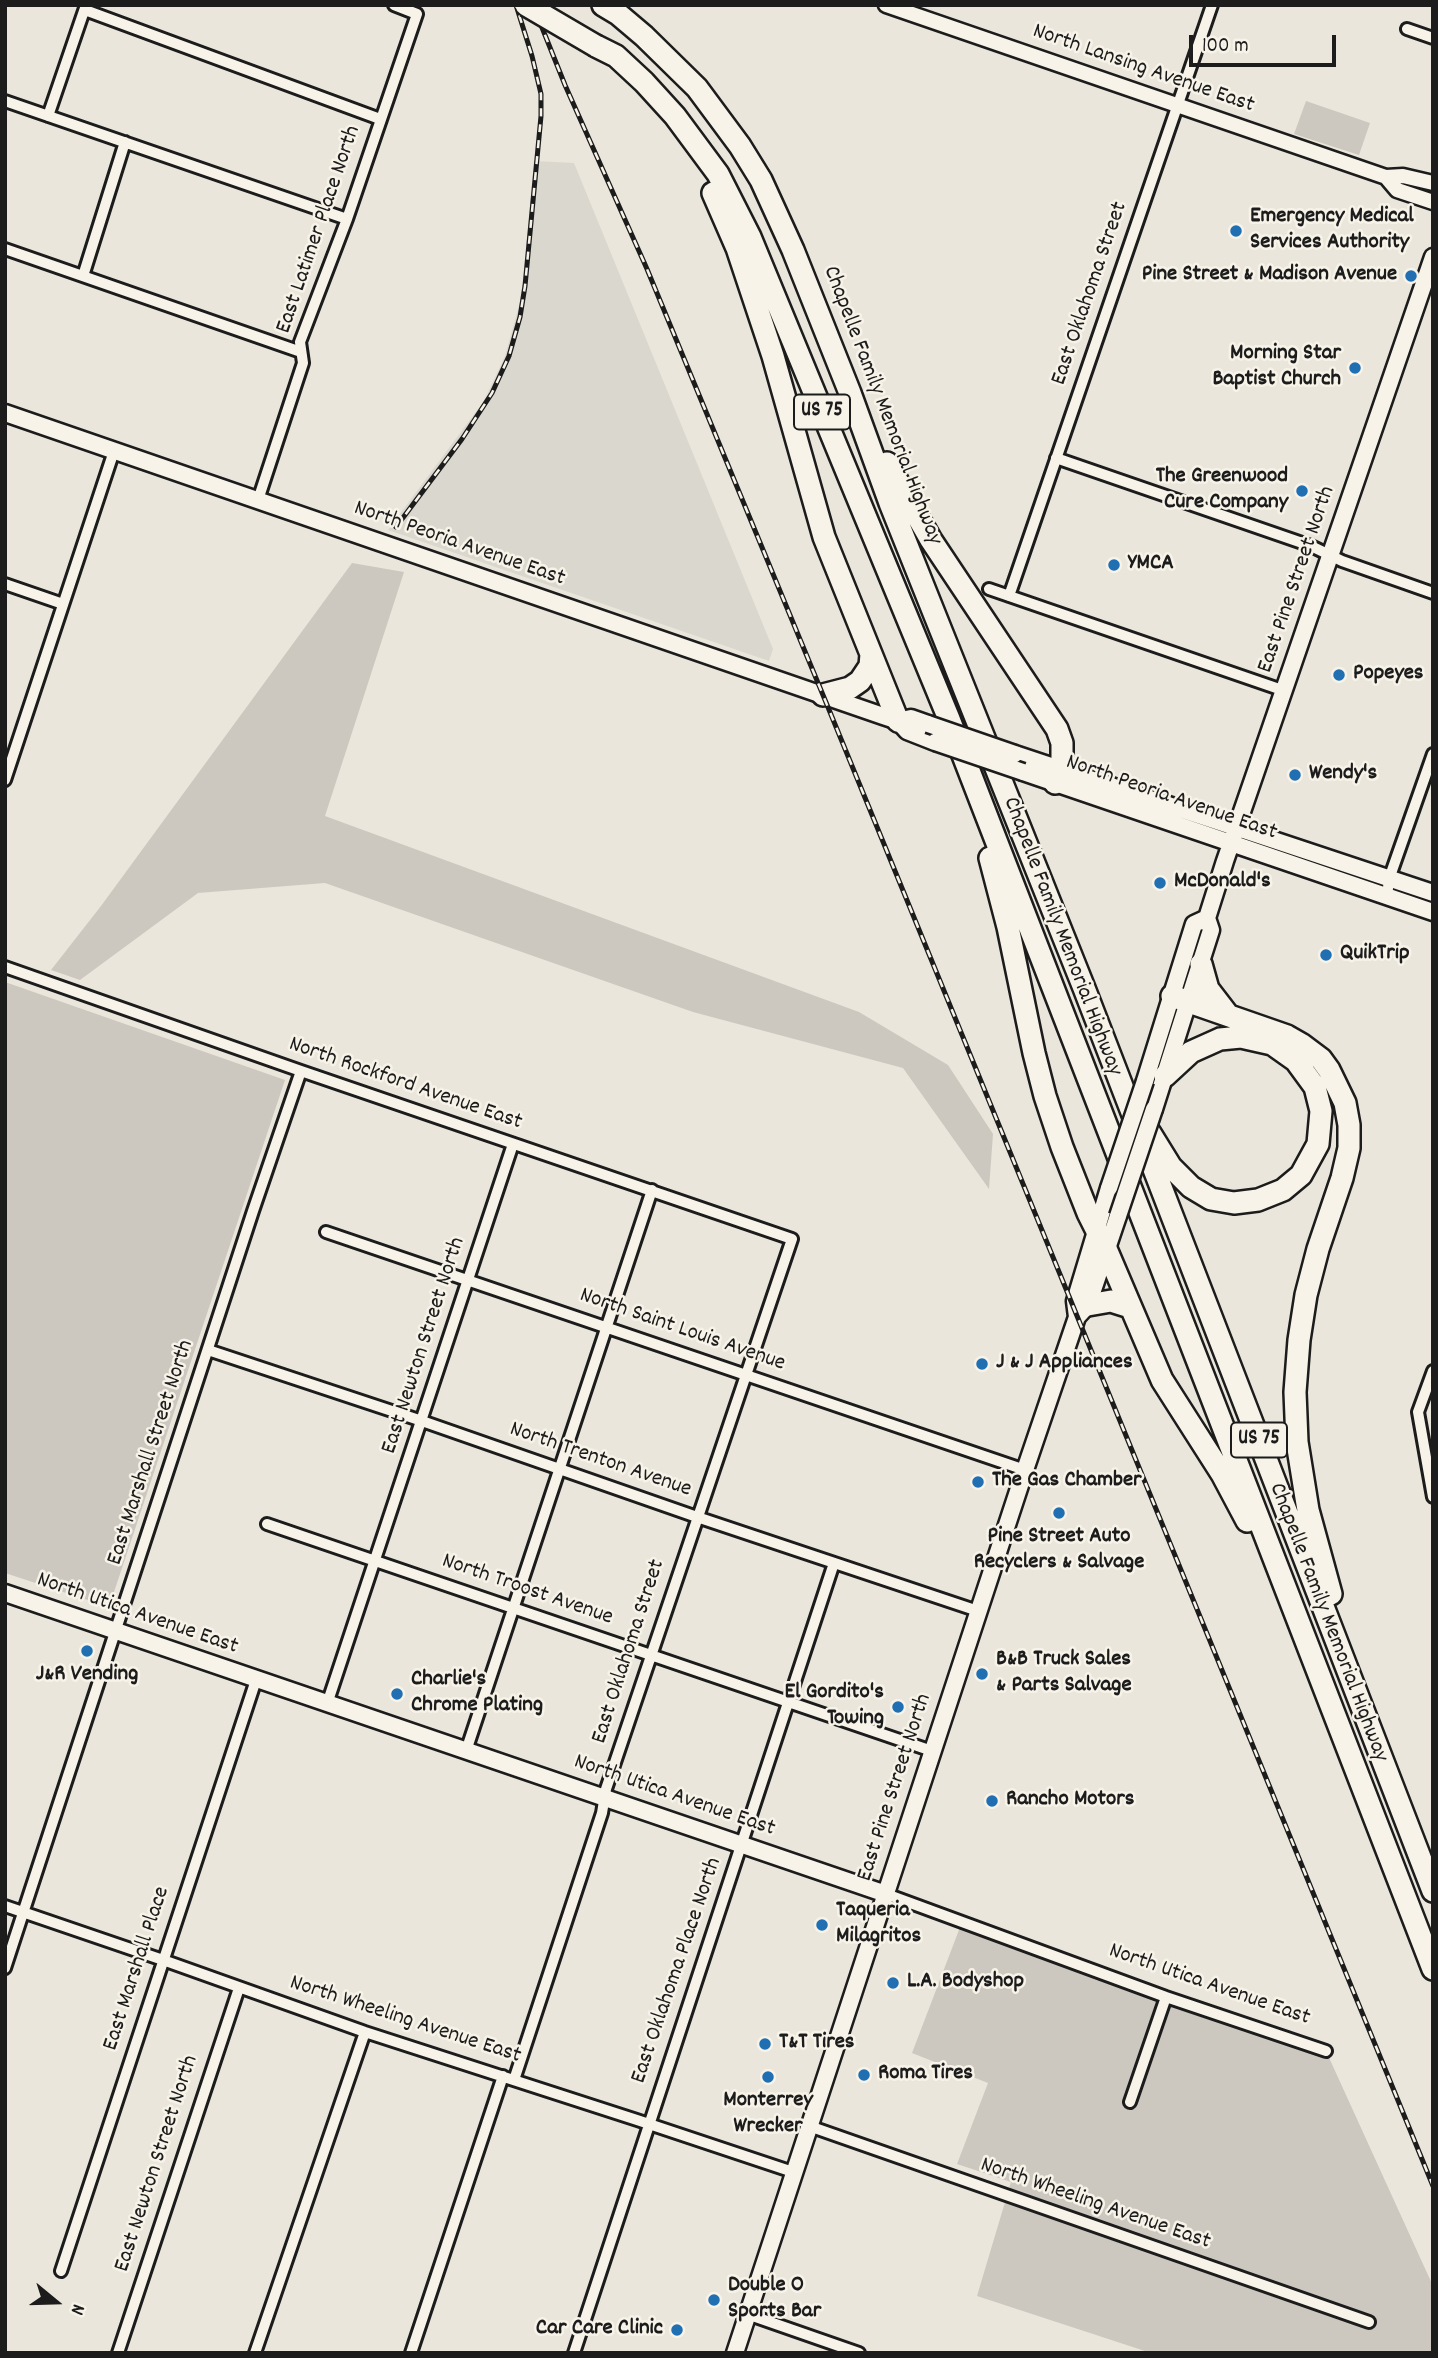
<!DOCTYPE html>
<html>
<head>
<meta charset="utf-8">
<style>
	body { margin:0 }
	#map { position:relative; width:1438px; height:2358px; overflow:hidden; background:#eae6dc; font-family:Dekko,sans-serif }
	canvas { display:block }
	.frame { position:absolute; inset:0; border:7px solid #1c1c1c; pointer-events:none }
	.north { position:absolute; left:21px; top:2267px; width:70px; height:70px; -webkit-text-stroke:5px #f7f3e8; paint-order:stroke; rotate:109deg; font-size:19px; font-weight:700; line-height:28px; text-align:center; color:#1c1c1c }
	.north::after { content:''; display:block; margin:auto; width:24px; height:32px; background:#1c1c1c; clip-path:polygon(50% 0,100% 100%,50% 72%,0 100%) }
	.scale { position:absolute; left:1189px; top:35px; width:147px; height:32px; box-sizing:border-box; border:4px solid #1c1c1c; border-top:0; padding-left:9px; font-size:21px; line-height:24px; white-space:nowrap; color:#1c1c1c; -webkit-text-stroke:5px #f7f3e8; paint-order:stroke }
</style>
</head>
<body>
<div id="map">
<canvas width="1438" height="2358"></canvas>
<div class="frame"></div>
<div class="north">N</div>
<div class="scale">100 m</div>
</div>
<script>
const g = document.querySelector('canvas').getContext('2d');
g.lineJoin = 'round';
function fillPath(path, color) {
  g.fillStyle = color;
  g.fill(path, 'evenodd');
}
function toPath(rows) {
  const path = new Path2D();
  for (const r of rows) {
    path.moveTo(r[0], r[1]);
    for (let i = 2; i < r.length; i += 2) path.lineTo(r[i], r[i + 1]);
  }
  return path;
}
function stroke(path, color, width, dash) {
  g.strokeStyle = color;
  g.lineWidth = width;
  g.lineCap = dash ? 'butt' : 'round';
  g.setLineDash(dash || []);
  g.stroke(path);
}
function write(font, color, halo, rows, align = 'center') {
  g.font = font + ' Dekko,sans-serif';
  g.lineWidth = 5;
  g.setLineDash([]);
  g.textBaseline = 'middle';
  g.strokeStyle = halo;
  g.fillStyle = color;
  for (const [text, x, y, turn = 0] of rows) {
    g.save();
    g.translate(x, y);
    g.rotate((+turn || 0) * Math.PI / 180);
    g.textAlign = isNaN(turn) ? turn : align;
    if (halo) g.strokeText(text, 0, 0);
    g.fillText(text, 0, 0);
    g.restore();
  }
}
const built = toPath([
	[534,161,574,163,773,649,769,661,388,530,484,401,505,356,522,295]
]);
const green = toPath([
	[1306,101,1370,123,1359,155,1294,134],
	[352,563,404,572,325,816,859,1012,948,1065,993,1134,989,1189,903,1068,693,1012,325,883,198,893,80,980,51,970,101,906],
	[5,982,285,1080,109,1607,5,1573],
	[962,1922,1326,2051,1433,2286,1433,2353,1151,2353,977,2296,1011,2182,957,2164,988,2083,912,2053]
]);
const minor = toPath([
	[85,10,380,119],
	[1407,29,1433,38],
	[5,101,347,219],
	[48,116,86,5],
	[5,249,301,352],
	[83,276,125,142],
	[1056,458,1311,546,1342,561,1433,593],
	[258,500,303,363,300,342,347,219,417,14,394,5],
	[5,584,63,604],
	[989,589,1285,691],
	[1009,596,1212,5],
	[5,780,114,451],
	[1387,897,1389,879,1433,754],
	[5,967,301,1071,792,1239,606,1789,602,1813,514,2080],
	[326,1232,1025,1470],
	[208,1350,422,1421,697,1517,978,1611],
	[1433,1371,1418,1412,1433,1497],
	[267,1524,932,1751],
	[327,1704,513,1144],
	[466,1751,652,1190],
	[886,1894,1166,1997,1326,2051],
	[5,1906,163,1960,365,2032,637,2120,793,2172],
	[5,1968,253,1211,301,1071],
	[1130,2102,1166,1997],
	[809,2126,1369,2322],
	[61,2271,256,1680],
	[747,2314,859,2353],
	[118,2353,239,1988],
	[255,2353,365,2032],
	[411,2353,503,2076],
	[574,2353,834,1563]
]);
const tertiary = toPath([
	[886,5,1386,177,1403,176,1433,183],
	[1386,177,1397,190,1433,202]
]);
const secondary = toPath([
	[5,413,883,716,898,721,907,731,935,742],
	[898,721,911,718,928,724],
	[1015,754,1433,893],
	[1023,772,1433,912],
	[1145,1081,1194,924,1207,918],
	[1154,1109,1211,930,1207,918,1225,861,1433,257],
	[1077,1317,1075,1301,1109,1188],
	[5,1593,886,1894],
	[735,2353,1025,1470,1077,1317,1088,1305,1118,1216]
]);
const motorway = toPath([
	[603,5,618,14,644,36,697,88,740,146,761,180,793,250,850,393,890,503,1084,988,1433,1891],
	[596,46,616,56,644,82,675,116,718,174,750,237,949,719,1433,1969],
	[713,193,737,248,773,356,824,537,898,721],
	[887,463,931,540,1057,729,1062,743,1062,760,1055,783],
	[823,695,850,688,860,681,870,666,871,654],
	[990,858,1008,927,1034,1053,1045,1096,1062,1147,1088,1213,1107,1251,1162,1380,1222,1474,1247,1521],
	[1201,964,1208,989,1228,1015],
	[1172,996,1287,1036,1301,1044,1321,1059,1329,1070,1345,1103,1349,1125,1349,1148,1342,1178,1318,1249,1306,1295,1299,1340,1295,1392,1297,1442,1308,1510,1331,1594],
	[1150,1133,1171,1167,1191,1187,1211,1199,1234,1203,1258,1200,1283,1190,1301,1175,1318,1144,1321,1111,1315,1087,1296,1061,1272,1044,1241,1037,1220,1039,1191,1052,1165,1076],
	[1088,1305,1111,1301,1130,1307]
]);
const rail = toPath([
	[533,5,565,85,647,269,823,695,1433,2186],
	[396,527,462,439,492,393,509,356,520,317,525,286,541,116,541,94,532,56,516,5]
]);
const secondaryBridge = toPath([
	[928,724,1015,754],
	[935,742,1023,772],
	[1109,1188,1145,1081],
	[1118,1216,1154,1109]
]);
const motorwayBridge = toPath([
	[526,5,596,46]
]);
const markers = [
	[1236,231,7,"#1f6fb2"],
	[1411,276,7,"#1f6fb2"],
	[1355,368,7,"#1f6fb2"],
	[1302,491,7,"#1f6fb2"],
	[1114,565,7,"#1f6fb2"],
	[1339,675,7,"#1f6fb2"],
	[1295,775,7,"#1f6fb2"],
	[1160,883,7,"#1f6fb2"],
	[1326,955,7,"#1f6fb2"],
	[982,1364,7,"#1f6fb2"],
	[978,1482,7,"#1f6fb2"],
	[1059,1513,7,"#1f6fb2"],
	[87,1651,7,"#1f6fb2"],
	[982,1674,7,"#1f6fb2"],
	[397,1694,7,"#1f6fb2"],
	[898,1707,7,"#1f6fb2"],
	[992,1801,7,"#1f6fb2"],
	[822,1925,7,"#1f6fb2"],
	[893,1983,7,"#1f6fb2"],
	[765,2044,7,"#1f6fb2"],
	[864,2075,7,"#1f6fb2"],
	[768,2077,7,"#1f6fb2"],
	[714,2300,7,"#1f6fb2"],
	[677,2330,7,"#1f6fb2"]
];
const shields = [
	[822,412,56],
	[1259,1440,56]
];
const shieldNames = [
	["US 75",822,412],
	["US 75",1259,1440]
];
const streetNames = [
	["North Lansing Avenue East",1143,70,19],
	["East Latimer Place North",320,230,-71],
	["East Oklahoma Street",1091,294,-71],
	["Chapelle Family Memorial Highway",881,406,69],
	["North Peoria Avenue East",459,545,19],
	["East Pine Street North",1298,580,-71],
	["North Peoria Avenue East",1171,799,19],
	["Chapelle Family Memorial Highway",1061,937,69],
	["North Rockford Avenue East",405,1085,19],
	["North Saint Louis Avenue",682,1331,19],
	["East Newton Street North",425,1346,-72],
	["East Marshall Street North",152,1453,-72],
	["North Trenton Avenue",600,1461,19],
	["North Troost Avenue",527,1591,19],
	["North Utica Avenue East",137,1615,19],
	["Chapelle Family Memorial Highway",1327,1623,69],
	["East Oklahoma Street",630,1652,-72],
	["East Pine Street North",896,1788,-72],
	["North Utica Avenue East",674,1797,19],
	["East Marshall Place",138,1969,-72],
	["East Oklahoma Place North",678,1971,-71],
	["North Utica Avenue East",1209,1986,19],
	["North Wheeling Avenue East",405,2021,18],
	["East Newton Street North",158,2164,-72],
	["North Wheeling Avenue East",1095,2205,19]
];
const poiNames = [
	["Emergency Medical",1250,218],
	["Services Authority",1250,244],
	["Pine Street & Madison Avenue",1397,276,"right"],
	["Morning Star",1341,355,"right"],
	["Baptist Church",1341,381,"right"],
	["The Greenwood",1288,478,"right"],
	["Cure Company",1288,504,"right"],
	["YMCA",1128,565],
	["Popeyes",1353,675],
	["Wendy's",1309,775],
	["McDonald's",1174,883],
	["QuikTrip",1340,955],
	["J & J Appliances",996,1364],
	["The Gas Chamber",992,1482],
	["Pine Street Auto",1059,1538,"center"],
	["Recyclers & Salvage",1059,1564,"center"],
	["B&B Truck Sales",996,1661],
	["& Parts Salvage",996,1687],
	["J&R Vending",87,1676,"center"],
	["Charlie's",411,1681],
	["Chrome Plating",411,1707],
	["El Gordito's",884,1694,"right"],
	["Towing",884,1720,"right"],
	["Rancho Motors",1006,1801],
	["Taqueria",836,1912],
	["Milagritos",836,1938],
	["L.A. Bodyshop",907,1983],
	["T&T Tires",779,2044],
	["Roma Tires",878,2075],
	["Monterrey",768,2102,"center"],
	["Wrecker",768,2128,"center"],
	["Double O",728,2287],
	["Sports Bar",728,2313],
	["Car Care Clinic",663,2330,"right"]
];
fillPath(built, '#dad7ce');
fillPath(green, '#ccc8c0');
stroke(minor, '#1c1c1c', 16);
stroke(tertiary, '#1c1c1c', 19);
stroke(secondary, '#1c1c1c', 21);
stroke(motorway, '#1c1c1c', 26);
stroke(minor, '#f7f3e8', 10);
stroke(tertiary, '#f7f3e8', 14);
stroke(secondary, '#f7f3e8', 16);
stroke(motorway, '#f7f3e8', 21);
stroke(rail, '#1c1c1c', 5);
stroke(rail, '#f7f3e8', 2.5, [8]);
stroke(secondaryBridge, '#1c1c1c', 21, []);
stroke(motorwayBridge, '#1c1c1c', 26, []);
stroke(secondaryBridge, '#f7f3e8', 16);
stroke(motorwayBridge, '#f7f3e8', 21);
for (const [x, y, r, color] of markers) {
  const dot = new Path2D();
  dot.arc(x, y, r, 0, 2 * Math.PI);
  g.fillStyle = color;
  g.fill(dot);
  stroke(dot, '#f7f3e8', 2.5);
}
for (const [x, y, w] of shields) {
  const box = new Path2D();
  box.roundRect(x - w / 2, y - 17.5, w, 35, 5);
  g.fillStyle = '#f7f3e8';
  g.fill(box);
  stroke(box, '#1c1c1c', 2);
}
write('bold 21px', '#1c1c1c', null, shieldNames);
write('23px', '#1c1c1c', '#f7f3e8', streetNames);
write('bold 23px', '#1c1c1c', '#f7f3e8', poiNames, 'left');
</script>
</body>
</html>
